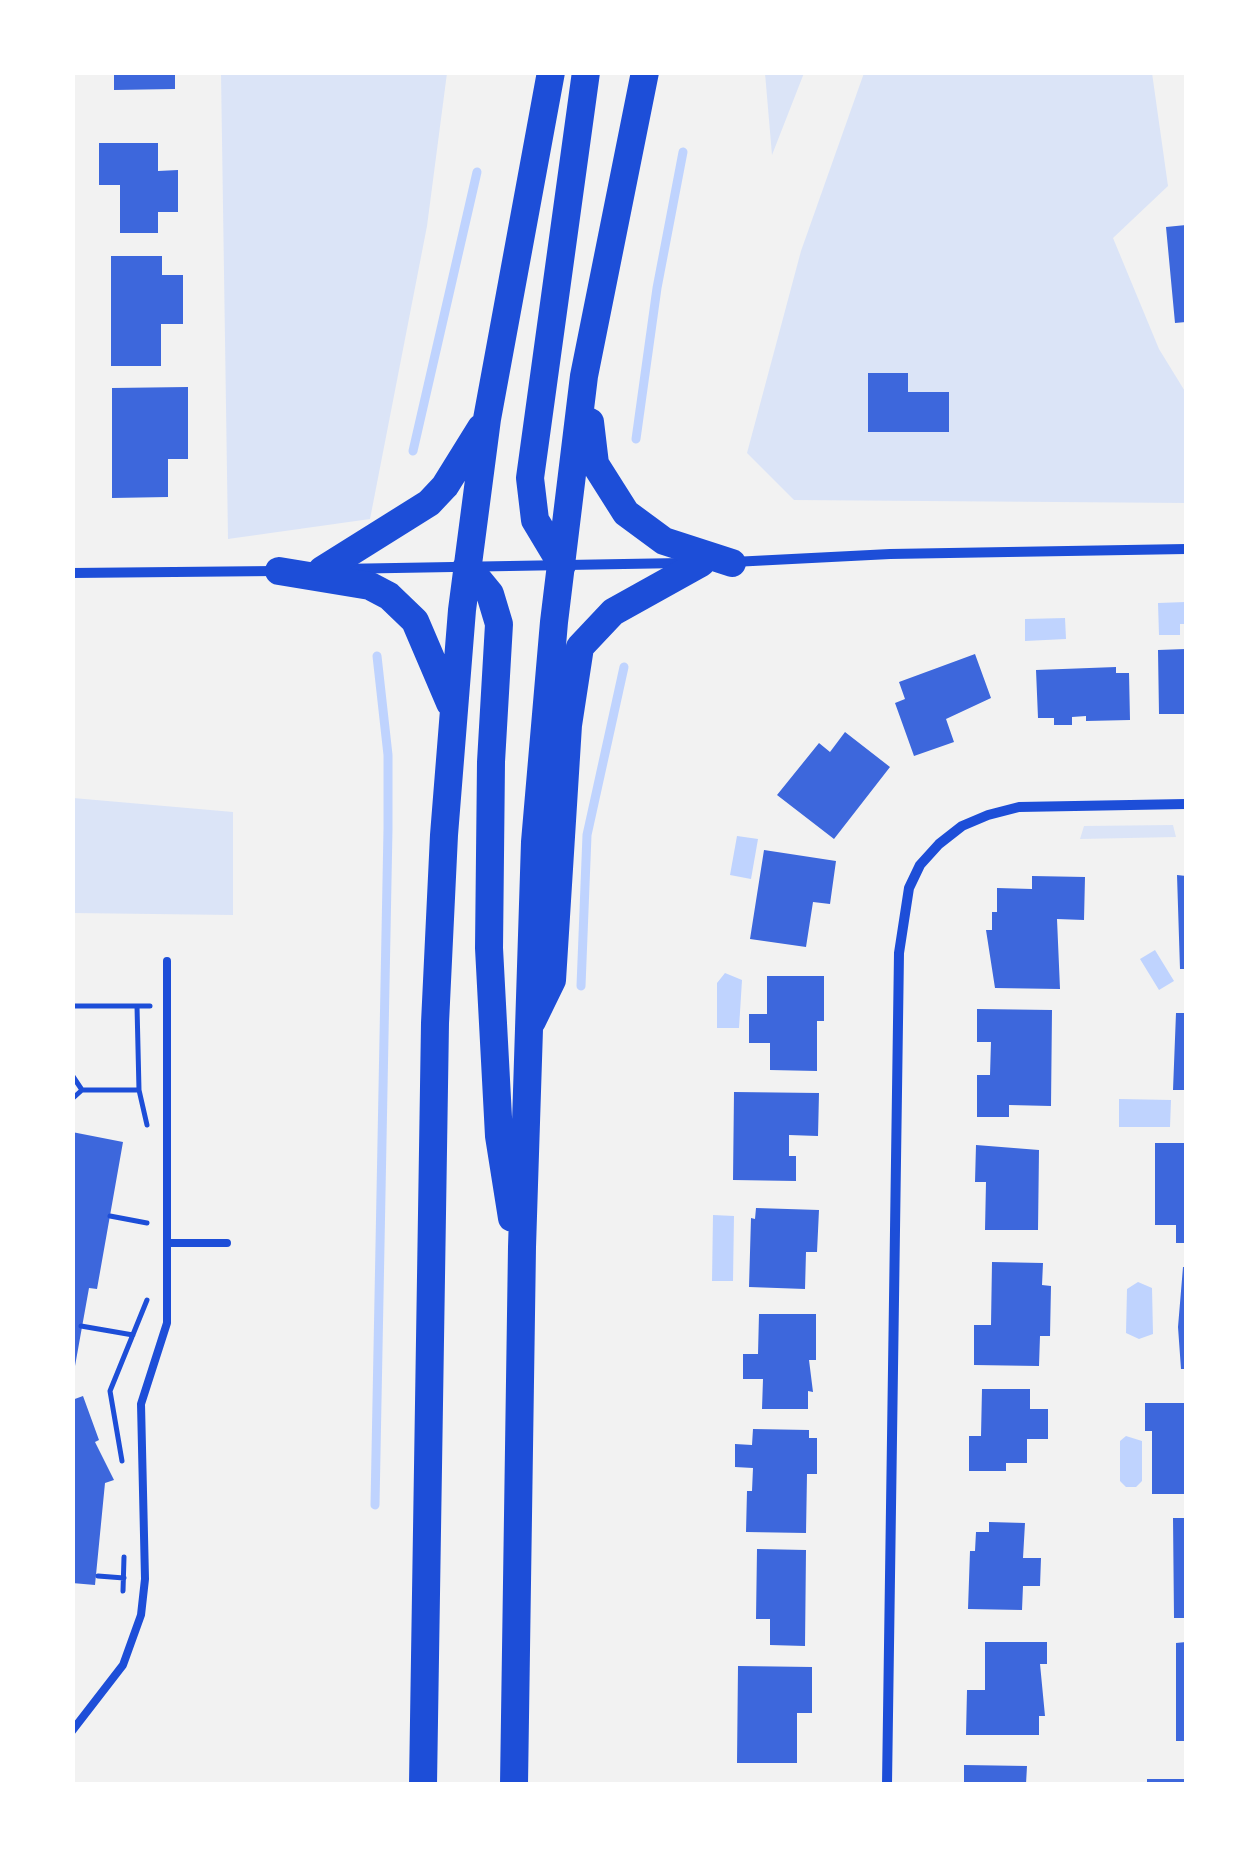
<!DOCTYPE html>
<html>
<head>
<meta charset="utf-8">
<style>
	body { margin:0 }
	#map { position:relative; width:1259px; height:1857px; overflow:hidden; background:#f2f2f2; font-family:"Alegreya Sans",sans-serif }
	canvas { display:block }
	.frame { position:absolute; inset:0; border:75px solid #fff; pointer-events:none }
</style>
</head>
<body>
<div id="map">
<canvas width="1259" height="1857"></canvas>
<div class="frame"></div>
</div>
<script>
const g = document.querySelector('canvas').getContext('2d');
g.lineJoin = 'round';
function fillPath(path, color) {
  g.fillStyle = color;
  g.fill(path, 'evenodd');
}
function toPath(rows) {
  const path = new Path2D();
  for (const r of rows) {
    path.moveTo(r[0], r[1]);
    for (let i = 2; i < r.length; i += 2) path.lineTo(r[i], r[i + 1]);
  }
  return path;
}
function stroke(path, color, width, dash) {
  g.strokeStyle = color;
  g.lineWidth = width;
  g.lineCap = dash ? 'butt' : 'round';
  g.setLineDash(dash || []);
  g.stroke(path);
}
const green = toPath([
	[221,73,447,73,427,226,370,519,228,539],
	[765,73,804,73,772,155],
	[864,73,1152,73,1168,186,1113,238,1159,349,1186,393,1186,503,794,500,747,453,801,251],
	[73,798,233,812,233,915,73,913],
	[1173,825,1176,837,1080,839,1084,826]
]);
const water = toPath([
	[1186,602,1186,624,1180,624,1180,635,1159,635,1158,603],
	[1065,618,1066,639,1025,641,1025,619],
	[737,836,758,839,751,879,730,875],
	[1155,950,1174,981,1159,990,1140,959],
	[725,973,742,980,739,1028,717,1028,717,983],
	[1119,1099,1171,1100,1170,1127,1119,1127],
	[713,1215,734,1216,733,1281,712,1281],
	[1138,1282,1152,1288,1153,1334,1139,1339,1126,1333,1127,1289],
	[1126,1436,1142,1441,1142,1481,1136,1487,1126,1487,1120,1481,1120,1441]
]);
const stream = toPath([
	[636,439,657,288,683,152],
	[413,451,477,172],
	[581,986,587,835,624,667],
	[375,1505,388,829,388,755,377,656]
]);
const building = toPath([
	[114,72,175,72,175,89,114,90],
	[99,143,158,143,158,171,178,170,178,212,158,212,158,233,120,233,120,185,99,185],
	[1186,225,1186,322,1175,323,1166,227],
	[111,256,162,256,162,275,183,275,183,324,161,324,161,366,111,366],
	[868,373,908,373,908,392,949,392,949,432,868,432],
	[188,387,188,459,168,459,168,497,112,498,112,388],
	[1186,649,1186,714,1159,714,1158,650],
	[975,654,991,698,946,719,954,742,914,756,895,703,905,699,899,682],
	[1116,667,1116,673,1129,673,1130,720,1086,721,1086,716,1072,717,1072,725,1054,725,1054,718,1038,718,1036,670],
	[845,732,890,767,834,839,777,795,819,743,830,752],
	[764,850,836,861,830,904,813,902,806,947,750,939],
	[1177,875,1186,876,1186,969,1180,969],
	[1032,876,1085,877,1084,920,1057,919,1060,989,995,988,986,930,992,930,992,912,997,912,997,888,1032,889],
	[767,976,824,976,824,1021,817,1021,817,1071,770,1070,770,1043,749,1043,749,1014,767,1014],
	[977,1009,1052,1010,1051,1106,1009,1105,1009,1117,977,1117,977,1075,990,1075,991,1042,977,1042],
	[1176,1013,1186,1013,1186,1090,1173,1090],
	[734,1092,819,1093,818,1136,789,1135,789,1156,796,1156,796,1181,733,1180],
	[72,1132,123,1142,97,1289,89,1288,75,1366],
	[1155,1143,1186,1143,1186,1243,1176,1243,1176,1225,1155,1225],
	[976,1145,1039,1150,1038,1230,985,1230,986,1182,975,1182],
	[756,1208,819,1210,817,1252,806,1252,805,1289,749,1287,751,1218,755,1219],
	[992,1262,1043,1263,1042,1285,1051,1286,1050,1336,1040,1336,1039,1366,974,1365,974,1325,991,1325],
	[1183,1267,1186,1267,1186,1369,1181,1369,1178,1327],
	[759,1314,816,1314,816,1360,809,1360,813,1392,808,1391,808,1409,762,1409,763,1379,743,1379,743,1354,758,1354],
	[982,1389,1030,1389,1030,1409,1048,1409,1048,1439,1027,1439,1027,1463,1006,1463,1006,1471,969,1471,969,1436,981,1436],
	[83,1396,99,1440,95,1442,114,1480,105,1483,95,1585,72,1583,72,1400],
	[1145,1403,1186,1403,1186,1494,1152,1494,1152,1431,1145,1431],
	[753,1429,809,1430,809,1438,817,1438,817,1474,807,1474,806,1533,746,1532,747,1491,752,1491,753,1468,735,1467,735,1444,752,1445],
	[1173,1518,1186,1518,1186,1618,1174,1618],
	[989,1522,1025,1523,1023,1558,1041,1558,1040,1586,1023,1586,1022,1610,968,1609,970,1551,975,1551,976,1532,989,1532],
	[757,1549,806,1550,805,1646,770,1645,770,1619,756,1619],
	[985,1642,1047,1642,1047,1664,1040,1664,1045,1716,1039,1716,1039,1735,966,1735,967,1690,985,1690],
	[1186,1642,1186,1741,1176,1741,1176,1643],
	[738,1666,812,1667,812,1713,797,1713,797,1763,737,1763],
	[964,1765,1027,1766,1026,1784,964,1784],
	[1147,1779,1186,1779,1186,1784,1147,1784]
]);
const path = toPath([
	[72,1006,150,1006],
	[137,1006,139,1090,147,1125],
	[72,1075,82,1090],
	[72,1099,82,1090,138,1090],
	[110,1216,147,1223],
	[81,1326,133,1335],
	[122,1461,110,1391,147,1300],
	[98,1576,124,1578],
	[123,1591,124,1557]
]);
const service = toPath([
	[168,1243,227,1243],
	[72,1731,123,1665,141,1615,145,1579,141,1404,167,1323,167,961]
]);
const minor = toPath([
	[733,562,890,554,1186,549],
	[338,569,681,563],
	[72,573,276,571],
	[887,1784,899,953,909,888,920,865,939,844,962,826,988,815,1019,807,1186,804]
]);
const trunk = toPath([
	[590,422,595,464,626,513,664,541,732,563],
	[562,565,535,520,530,478,586,72],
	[467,566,490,594,499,624,491,762,489,948,499,1136,512,1218],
	[322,570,429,503,445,486,481,428],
	[279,571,370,586,389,596,415,621,450,703],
	[532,1021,552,980,568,725,580,647,613,612,701,563],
	[423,1784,435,1023,444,835,462,610,487,419,551,72],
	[514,1784,522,1247,535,842,554,622,584,376,645,72]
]);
fillPath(green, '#dbe4f7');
fillPath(water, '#bfd3fe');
stroke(stream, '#bfd3fe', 9);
fillPath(building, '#3d67dc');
stroke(path, '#1d4ed8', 5);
stroke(service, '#1d4ed8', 8);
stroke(minor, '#1d4ed8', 10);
stroke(trunk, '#1d4ed8', 28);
</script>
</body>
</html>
